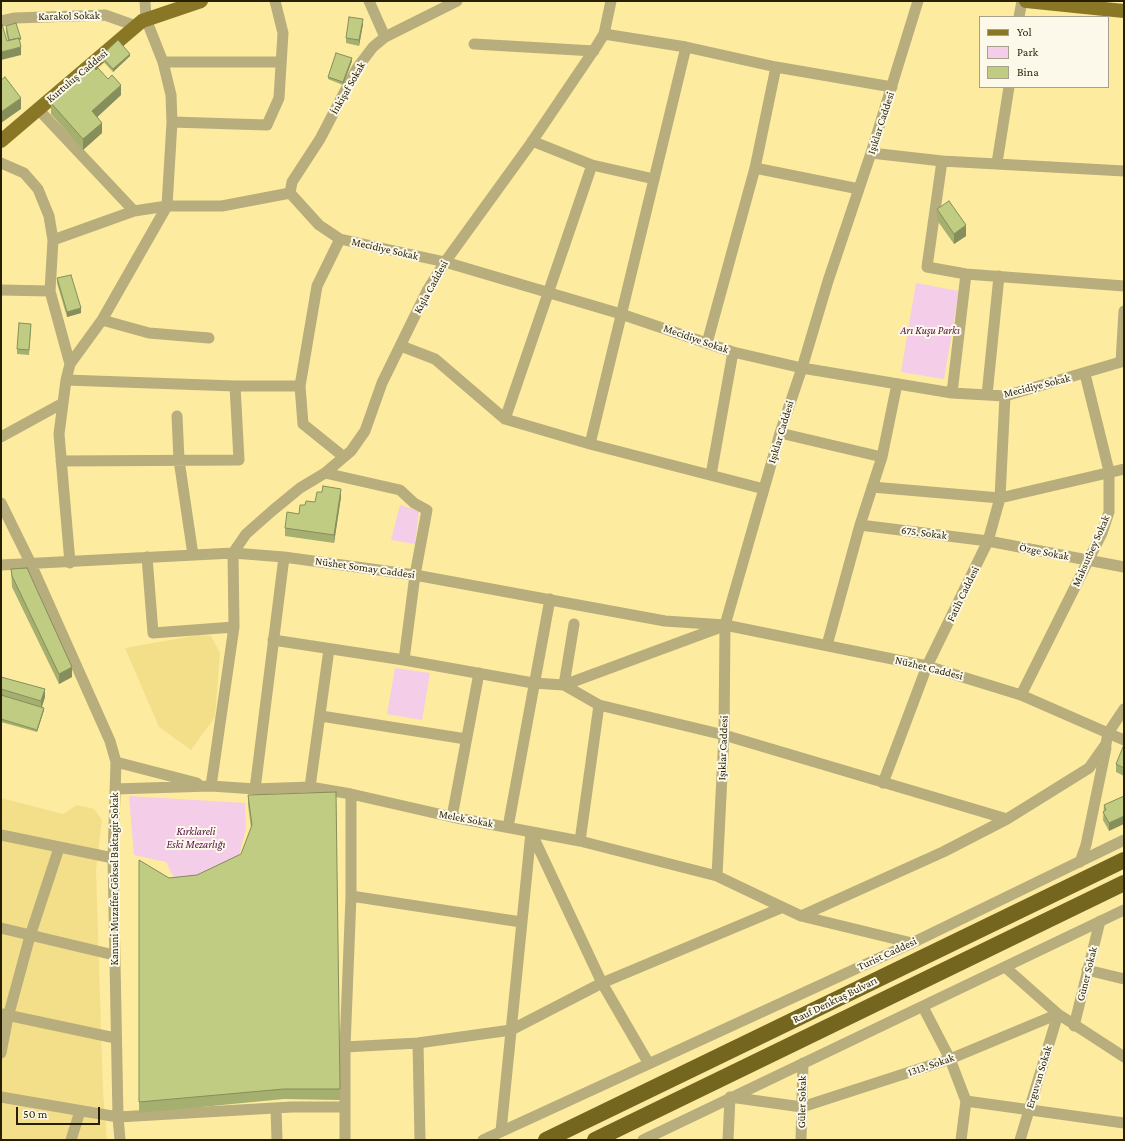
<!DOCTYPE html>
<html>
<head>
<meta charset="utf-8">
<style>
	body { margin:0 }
	#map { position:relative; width:1125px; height:1141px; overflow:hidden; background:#fdeb9f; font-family:"Crimson Pro",serif }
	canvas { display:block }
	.frame { position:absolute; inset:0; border:2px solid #261f00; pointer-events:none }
	.legend { position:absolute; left:979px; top:16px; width:130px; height:72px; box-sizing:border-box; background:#fcf8ea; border:1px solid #a6a18c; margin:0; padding:5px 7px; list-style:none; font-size:12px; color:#261f00 }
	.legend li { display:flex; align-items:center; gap:8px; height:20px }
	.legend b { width:20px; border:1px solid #a6a18c }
	.scale { position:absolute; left:16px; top:1107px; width:84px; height:18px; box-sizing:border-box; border:2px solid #261f00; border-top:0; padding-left:5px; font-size:12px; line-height:14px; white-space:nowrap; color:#261f00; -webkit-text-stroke:3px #fcf8ea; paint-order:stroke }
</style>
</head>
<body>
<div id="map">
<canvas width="1125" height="1141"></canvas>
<div class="frame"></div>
<ul class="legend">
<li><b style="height:5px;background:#8a7726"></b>Yol</li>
<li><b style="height:11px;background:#f4cde9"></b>Park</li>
<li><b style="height:11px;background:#bfcc82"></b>Bina</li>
</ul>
<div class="scale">50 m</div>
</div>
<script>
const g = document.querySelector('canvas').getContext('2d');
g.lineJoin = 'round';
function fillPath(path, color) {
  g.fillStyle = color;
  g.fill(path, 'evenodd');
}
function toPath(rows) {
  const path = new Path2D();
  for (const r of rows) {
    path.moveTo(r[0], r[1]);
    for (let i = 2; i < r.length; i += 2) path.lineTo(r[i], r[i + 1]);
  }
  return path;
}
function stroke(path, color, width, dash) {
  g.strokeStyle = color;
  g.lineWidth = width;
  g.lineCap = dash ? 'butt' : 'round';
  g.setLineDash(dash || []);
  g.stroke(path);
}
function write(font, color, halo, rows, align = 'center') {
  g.font = font + ' "Crimson Pro",serif';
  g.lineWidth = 4;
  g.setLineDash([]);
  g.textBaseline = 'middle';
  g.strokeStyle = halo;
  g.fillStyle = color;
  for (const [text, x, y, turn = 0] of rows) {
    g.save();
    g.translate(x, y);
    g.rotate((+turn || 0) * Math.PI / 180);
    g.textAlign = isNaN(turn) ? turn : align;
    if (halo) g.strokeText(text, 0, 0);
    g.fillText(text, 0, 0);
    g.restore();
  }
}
const built = toPath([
	[198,635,211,636,220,653,215,717,191,750,159,727,125,648],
	[1,798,63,814,77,805,94,809,102,820,96,870,103,1092,107,1140,1,1140]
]);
const green = toPath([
	[916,283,959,291,944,379,901,372],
	[400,505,419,511,415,544,391,540],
	[395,668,430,673,422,720,387,714],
	[129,796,245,803,246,828,239,856,208,877,176,882,166,862,134,855]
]);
const minor = toPath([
	[369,1,385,37],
	[1019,17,1022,1],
	[1,21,15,18,105,15,136,26],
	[604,34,686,47,776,67,755,168,707,343],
	[474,44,594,51],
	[163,62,281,62],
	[776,67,892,87],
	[38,109,134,211],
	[172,122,267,125,279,98,283,33,275,1],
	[532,141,592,165,654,179],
	[871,153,942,161,1124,171],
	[942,161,927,267,966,274,1124,286],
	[1,163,24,173,38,189,49,216,53,240],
	[997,163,1009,87],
	[755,168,859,189],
	[290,193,319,225,340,239,445,262,621,314,733,352,802,368,952,393,1005,396,1124,361],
	[290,193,292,182,320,139,357,68,373,47,385,37,457,1],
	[340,239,317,286,300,386,303,424,344,457],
	[1,290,50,291],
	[102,320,149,333,209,338],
	[401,346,435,359,505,419,590,444,764,489],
	[1121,362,1124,311],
	[70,364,50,291,53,240,134,211,167,206,222,206,290,193],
	[66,380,235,386,300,386],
	[952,393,966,274],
	[987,395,999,276],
	[177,416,179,460,193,555],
	[505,419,592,165],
	[780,433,882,457],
	[1,437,63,403],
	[590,444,686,47],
	[61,461,239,460,235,386],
	[325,473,400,490,414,503,427,510,415,575,404,660],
	[711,475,733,352],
	[872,487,1000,498,1124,469],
	[1,503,31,564,110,741,116,762,113,858,118,1117,120,1140],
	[860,525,988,541,1124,567],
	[147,557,153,633,234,627],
	[70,563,59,434,66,380,70,364,102,320,167,206,172,122,171,95,163,62,146,19,145,1],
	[1,565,233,553,284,557,415,575,665,621,725,625,927,666,1021,695,1124,740],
	[574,624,564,685,599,705],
	[273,640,404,660,533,683,564,685,721,627],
	[827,645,860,525,882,457,897,384],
	[1021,695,1102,533,1109,512,1109,471,1085,374],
	[321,716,466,739],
	[116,762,197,783],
	[883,783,927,666,988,541,1000,498,1005,396],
	[211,786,234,627,233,553,246,534,272,511,300,488,325,473,351,451,365,431,382,383,427,291,445,262,529,146,596,47,604,34,611,1],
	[310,787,329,649],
	[115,789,211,786,255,789,310,787,351,794,452,817,580,841,717,876,801,916,912,943],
	[255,789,284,557],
	[351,794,351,896,345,1047,418,1043,511,1030,602,983,781,908],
	[452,817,479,673],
	[508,827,550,599],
	[531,832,602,983,649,1064],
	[1,835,113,858],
	[580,841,599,705,724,735,1007,819],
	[1080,862,1086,845,1106,748],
	[717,876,724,735,725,625,780,433,802,368,828,281,871,153,918,1],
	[351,896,521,922],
	[801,916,943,852,1007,819,1089,768,1106,744,1108,733,1124,709],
	[1,928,114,955],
	[1005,967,1058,1014,1124,1057],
	[1087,970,1124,979],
	[923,1007,950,1059,966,1101,961,1140],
	[2,1014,115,1038],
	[1074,1026,1100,921],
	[418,1043,420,1140],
	[1,1053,8,1017,30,936,59,848],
	[1,1097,118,1117,292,1107,345,1107],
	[966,1101,1124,1123],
	[276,1108,277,1140],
	[501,1131,531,832],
	[71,1140,80,1111],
	[345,1140,345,1047],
	[483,1140,912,943,1124,840],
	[643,1140,1124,910],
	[728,1140,730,1097,802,1107,950,1059,1058,1014],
	[801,1140,803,1063],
	[1020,1140,1058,1014]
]);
const major = toPath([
	[1026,1,1124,11],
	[1,141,142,21,201,1]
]);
const highway = toPath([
	[546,1140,1124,860],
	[595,1140,1124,883]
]);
const wall = toPath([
	[363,24,359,46,346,43,346,38],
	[6,26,20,45,21,55,7,41,8,41,6,32],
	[101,56,130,56,113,72,101,59],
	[352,61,343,85,328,79,328,77],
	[121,95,97,117,102,133,83,150,51,114,51,103],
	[937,209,966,236,954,244,937,220],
	[57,278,81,313,67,317,57,283],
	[31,329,29,355,17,354,17,349],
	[341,497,334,543,285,536,285,528,299,514,305,505,315,502],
	[11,569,72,677,59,684,12,587],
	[1,677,45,697,42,707,44,710,37,732,1,722],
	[1124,748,1124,776,1116,772,1116,764],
	[336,792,340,1100,284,1099,139,1113,139,860,169,878,197,875,241,854,251,828,248,805,248,795],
	[1124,796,1109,831,1103,820,1104,805]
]);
const shadedWall = toPath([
	[363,19,363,24,359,46,359,40],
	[21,47,21,55,1,60,1,52],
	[130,54,130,56,113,72,113,69],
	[352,58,352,61,343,85,343,82],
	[121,85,121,95,92,122,92,111],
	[21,98,21,109,1,123,1,112],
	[102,123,102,133,83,150,83,139],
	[966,225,966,236,954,244,954,234],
	[81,308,81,313,67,317,67,312],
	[341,489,341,497,334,543,334,535],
	[72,667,72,677,59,684,59,674],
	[45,689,45,697,41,709,41,701],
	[44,708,44,710,37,732,37,730],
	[1124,816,1124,824,1109,831,1109,823]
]);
const building = toPath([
	[349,17,363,19,359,40,346,38,349,17],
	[16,23,21,39,19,40,19,38,9,40,6,26,16,23],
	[1,24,2,24,7,41,19,38,21,47,1,52,1,24],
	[118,40,130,54,113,69,101,56,118,40],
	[336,53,352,58,343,82,328,77,336,53],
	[92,66,96,70,98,68,108,79,112,75,121,85,92,111,102,123,83,139,51,103,92,66],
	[5,77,21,98,1,112,1,80,5,77],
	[949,201,966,225,954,234,937,209,949,201],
	[71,275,81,308,67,312,57,278,71,275],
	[19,323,31,324,29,350,17,349,19,323],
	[323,486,341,489,334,535,285,528,287,512,299,514,300,505,305,505,306,501,315,502,317,492,322,492,323,486],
	[27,568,72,667,59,674,12,576,11,569,27,568],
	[1,677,45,689,41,701,1,689,1,677],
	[1,695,44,708,37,730,1,719,1,695],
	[1123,747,1124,748,1124,768,1116,764,1123,747],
	[336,792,340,1089,284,1089,139,1102,139,860,169,878,197,875,241,854,252,825,248,795,336,792],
	[1124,796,1124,816,1109,823,1103,812,1106,810,1104,805,1124,796]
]);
const streetNames = [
	["Karakol Sokak",69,16,-1],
	["Kurtuluş Caddesi",77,76,-40],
	["İnkişaf Sokak",348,88,-60],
	["Işıklar Caddesi",881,123,-72],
	["Mecidiye Sokak",385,249,13],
	["Kışla Caddesi",431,287,-61],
	["Mecidiye Sokak",696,339,19],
	["Mecidiye Sokak",1037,386,-14],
	["Işıklar Caddesi",781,432,-73],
	["675. Sokak",924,533,7],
	["Maksutbey Sokak",1091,551,-66],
	["Özge Sokak",1044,552,11],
	["Nüshet Somay Caddesi",365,568,8],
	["Fatih Caddesi",963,594,-64],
	["Nüzhet Caddesi",929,668,14],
	["Işıklar Caddesi",723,748,-88],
	["Melek Sokak",466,819,11],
	["Kanuni Muzaffer Göksel Baktagir Sokak",115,879,-90],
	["Turist Caddesi",887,954,-25],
	["Güner Sokak",1087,974,-76],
	["Rauf Denktaş Bulvarı",835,1000,-26],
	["1313. Sokak",931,1065,-19],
	["Erguvan Sokak",1039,1077,-73],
	["Güler Sokak",802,1102,-89]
];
const parkNames = [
	["Arı Kuşu Parkı",930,331],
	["Kırklareli",196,832],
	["Eski Mezarlığı",196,845]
];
fillPath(built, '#f3df8a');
fillPath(green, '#f4cde9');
stroke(minor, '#b8ad7c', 11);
stroke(major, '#8a7726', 14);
stroke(highway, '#74651f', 16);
fillPath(wall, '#a4af70');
fillPath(shadedWall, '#868f5b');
fillPath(building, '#bfcc82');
stroke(building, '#868f5b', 1);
write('11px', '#261f00', '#fcf8ea', streetNames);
write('italic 11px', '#510c45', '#fcf8ea', parkNames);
</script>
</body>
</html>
